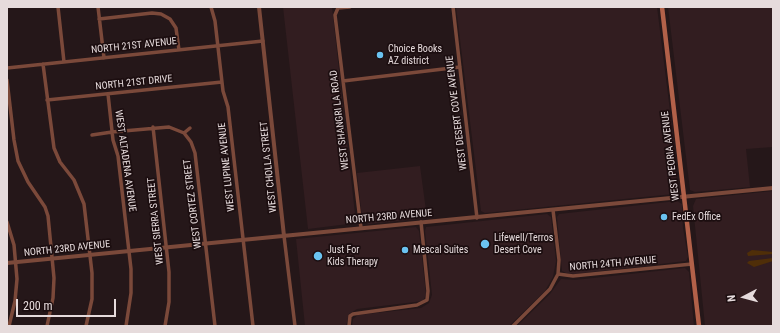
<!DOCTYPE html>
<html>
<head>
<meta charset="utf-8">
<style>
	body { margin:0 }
	#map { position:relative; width:780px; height:333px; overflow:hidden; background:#251719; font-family:"Roboto Condensed",sans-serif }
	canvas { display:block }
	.frame { position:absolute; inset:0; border:8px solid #e6dbdc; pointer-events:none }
	.north { position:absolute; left:724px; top:277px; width:40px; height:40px; -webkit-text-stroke:3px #1c0e10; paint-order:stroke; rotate:264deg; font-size:11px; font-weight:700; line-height:16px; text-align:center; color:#e6dbdc }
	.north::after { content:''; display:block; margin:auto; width:14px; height:18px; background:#e6dbdc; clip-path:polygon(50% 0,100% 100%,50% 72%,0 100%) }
	.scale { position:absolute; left:16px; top:299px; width:100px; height:18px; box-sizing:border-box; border:2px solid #e6dbdc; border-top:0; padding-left:5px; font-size:12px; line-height:14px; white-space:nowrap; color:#e6dbdc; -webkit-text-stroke:3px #1c0e10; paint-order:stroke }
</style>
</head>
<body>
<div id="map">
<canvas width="780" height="333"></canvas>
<div class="frame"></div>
<div class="north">N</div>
<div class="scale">200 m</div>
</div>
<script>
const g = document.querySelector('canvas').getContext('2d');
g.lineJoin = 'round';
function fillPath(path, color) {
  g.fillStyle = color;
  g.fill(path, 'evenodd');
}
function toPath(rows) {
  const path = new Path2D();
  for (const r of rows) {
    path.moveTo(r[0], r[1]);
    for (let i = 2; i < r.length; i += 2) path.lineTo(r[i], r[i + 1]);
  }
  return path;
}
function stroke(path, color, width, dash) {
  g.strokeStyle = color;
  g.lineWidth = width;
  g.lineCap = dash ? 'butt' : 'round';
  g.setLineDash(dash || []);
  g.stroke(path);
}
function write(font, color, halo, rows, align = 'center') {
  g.font = font + ' "Roboto Condensed",sans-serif';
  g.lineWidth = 3.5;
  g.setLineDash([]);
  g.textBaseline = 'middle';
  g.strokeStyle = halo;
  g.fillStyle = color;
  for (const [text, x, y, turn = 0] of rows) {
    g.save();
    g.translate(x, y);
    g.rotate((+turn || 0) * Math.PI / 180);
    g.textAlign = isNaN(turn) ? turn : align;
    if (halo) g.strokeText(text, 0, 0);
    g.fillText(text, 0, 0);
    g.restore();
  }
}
const built = toPath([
	[283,7,332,7,356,223,308,229],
	[456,7,657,7,674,143,677,192,674,194,485,213,481,211],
	[668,7,773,7,773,147,746,149,750,187,695,192,690,190],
	[420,166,427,218,368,224,367,218,362,218,357,173],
	[773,191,773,326,705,326,693,206,696,199],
	[677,201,682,204,683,228,688,257,686,261,575,274,566,273,562,271,557,217,559,214],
	[547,214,551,217,556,261,553,277,545,291,509,326,352,326,353,319,358,315,421,308,429,303,432,295,425,231,426,227],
	[416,227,419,231,426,294,423,301,357,309,349,314,346,326,305,326,296,239],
	[685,268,689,272,694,326,517,326,550,294,561,279,575,280]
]);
const green = toPath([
	[752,250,773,252,773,254,748,256,747,253],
	[773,258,773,261,754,267,747,263,749,261]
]);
const minor = toPath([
	[58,7,64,62],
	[98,7,104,58],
	[211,7,215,21,223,91,228,107,253,326],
	[350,7,338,8,335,15,361,228],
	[453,7,477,218],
	[99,19,152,13,161,14,170,19,176,28,179,50],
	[43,64,54,148,60,162,74,180,84,204,92,273,92,299,86,326],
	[7,68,263,41],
	[7,80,14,140,18,161,28,182,45,207,48,216,54,278,53,298,47,326],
	[343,81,460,67],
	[108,94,113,140,118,156,131,269,131,293,126,326],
	[47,100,222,82],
	[153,127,169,272,169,302,165,326],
	[184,133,190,128],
	[92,135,112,132,169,127,184,133,191,142,195,153,215,326],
	[7,222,14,245,17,279,15,301,9,326],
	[284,236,295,326],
	[558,274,573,276,692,264],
	[349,326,350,316,353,314,417,305,427,300,428,291,421,222],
	[513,326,550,289,558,274,559,260,553,210]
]);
const tertiary = toPath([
	[259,7,284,236],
	[7,263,773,188]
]);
const secondary = toPath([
	[662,7,699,326]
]);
const markers = [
	[380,55,4,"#6ac3f1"],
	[664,217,4,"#6ac3f1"],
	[485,244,5,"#6ac3f1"],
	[405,250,4,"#6ac3f1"],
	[318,256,5,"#6ac3f1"]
];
const streetNames = [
	["NORTH 21ST AVENUE",134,46,-6],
	["NORTH 21ST DRIVE",134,83,-6],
	["WEST DESERT COVE AVENUE",457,113,-97],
	["WEST SHANGRI LA ROAD",340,120,-97],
	["WEST PEORIA AVENUE",671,156,-97],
	["WEST ALTADENA AVENUE",125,161,82],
	["WEST LUPINE AVENUE",227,167,-96],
	["WEST CHOLLA STREET",269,167,-96],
	["WEST CORTEZ STREET",193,204,-97],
	["NORTH 23RD AVENUE",389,217,-5],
	["WEST SIERRA STREET",156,221,-96],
	["NORTH 23RD AVENUE",67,249,-6],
	["NORTH 24TH AVENUE",613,264,-5]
];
const poiNames = [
	["Choice Books",388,49],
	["AZ district",388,61],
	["FedEx Office",672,217],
	["Lifewell/Terros",494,238],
	["Desert Cove",494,250],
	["Just For",327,250],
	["Kids Therapy",327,262],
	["Mescal Suites",413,250]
];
fillPath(built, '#321d20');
fillPath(green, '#4f2e08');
stroke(minor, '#7b493a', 3.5);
stroke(tertiary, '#7b493a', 4);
stroke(secondary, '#b26149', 4.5);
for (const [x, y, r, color] of markers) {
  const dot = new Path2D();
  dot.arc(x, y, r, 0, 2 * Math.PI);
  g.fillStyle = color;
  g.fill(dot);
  stroke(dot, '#1c0e10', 1.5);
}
write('10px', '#e6dbdc', '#1c0e10', streetNames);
write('10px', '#e6dbdc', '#1c0e10', poiNames, 'left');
</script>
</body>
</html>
